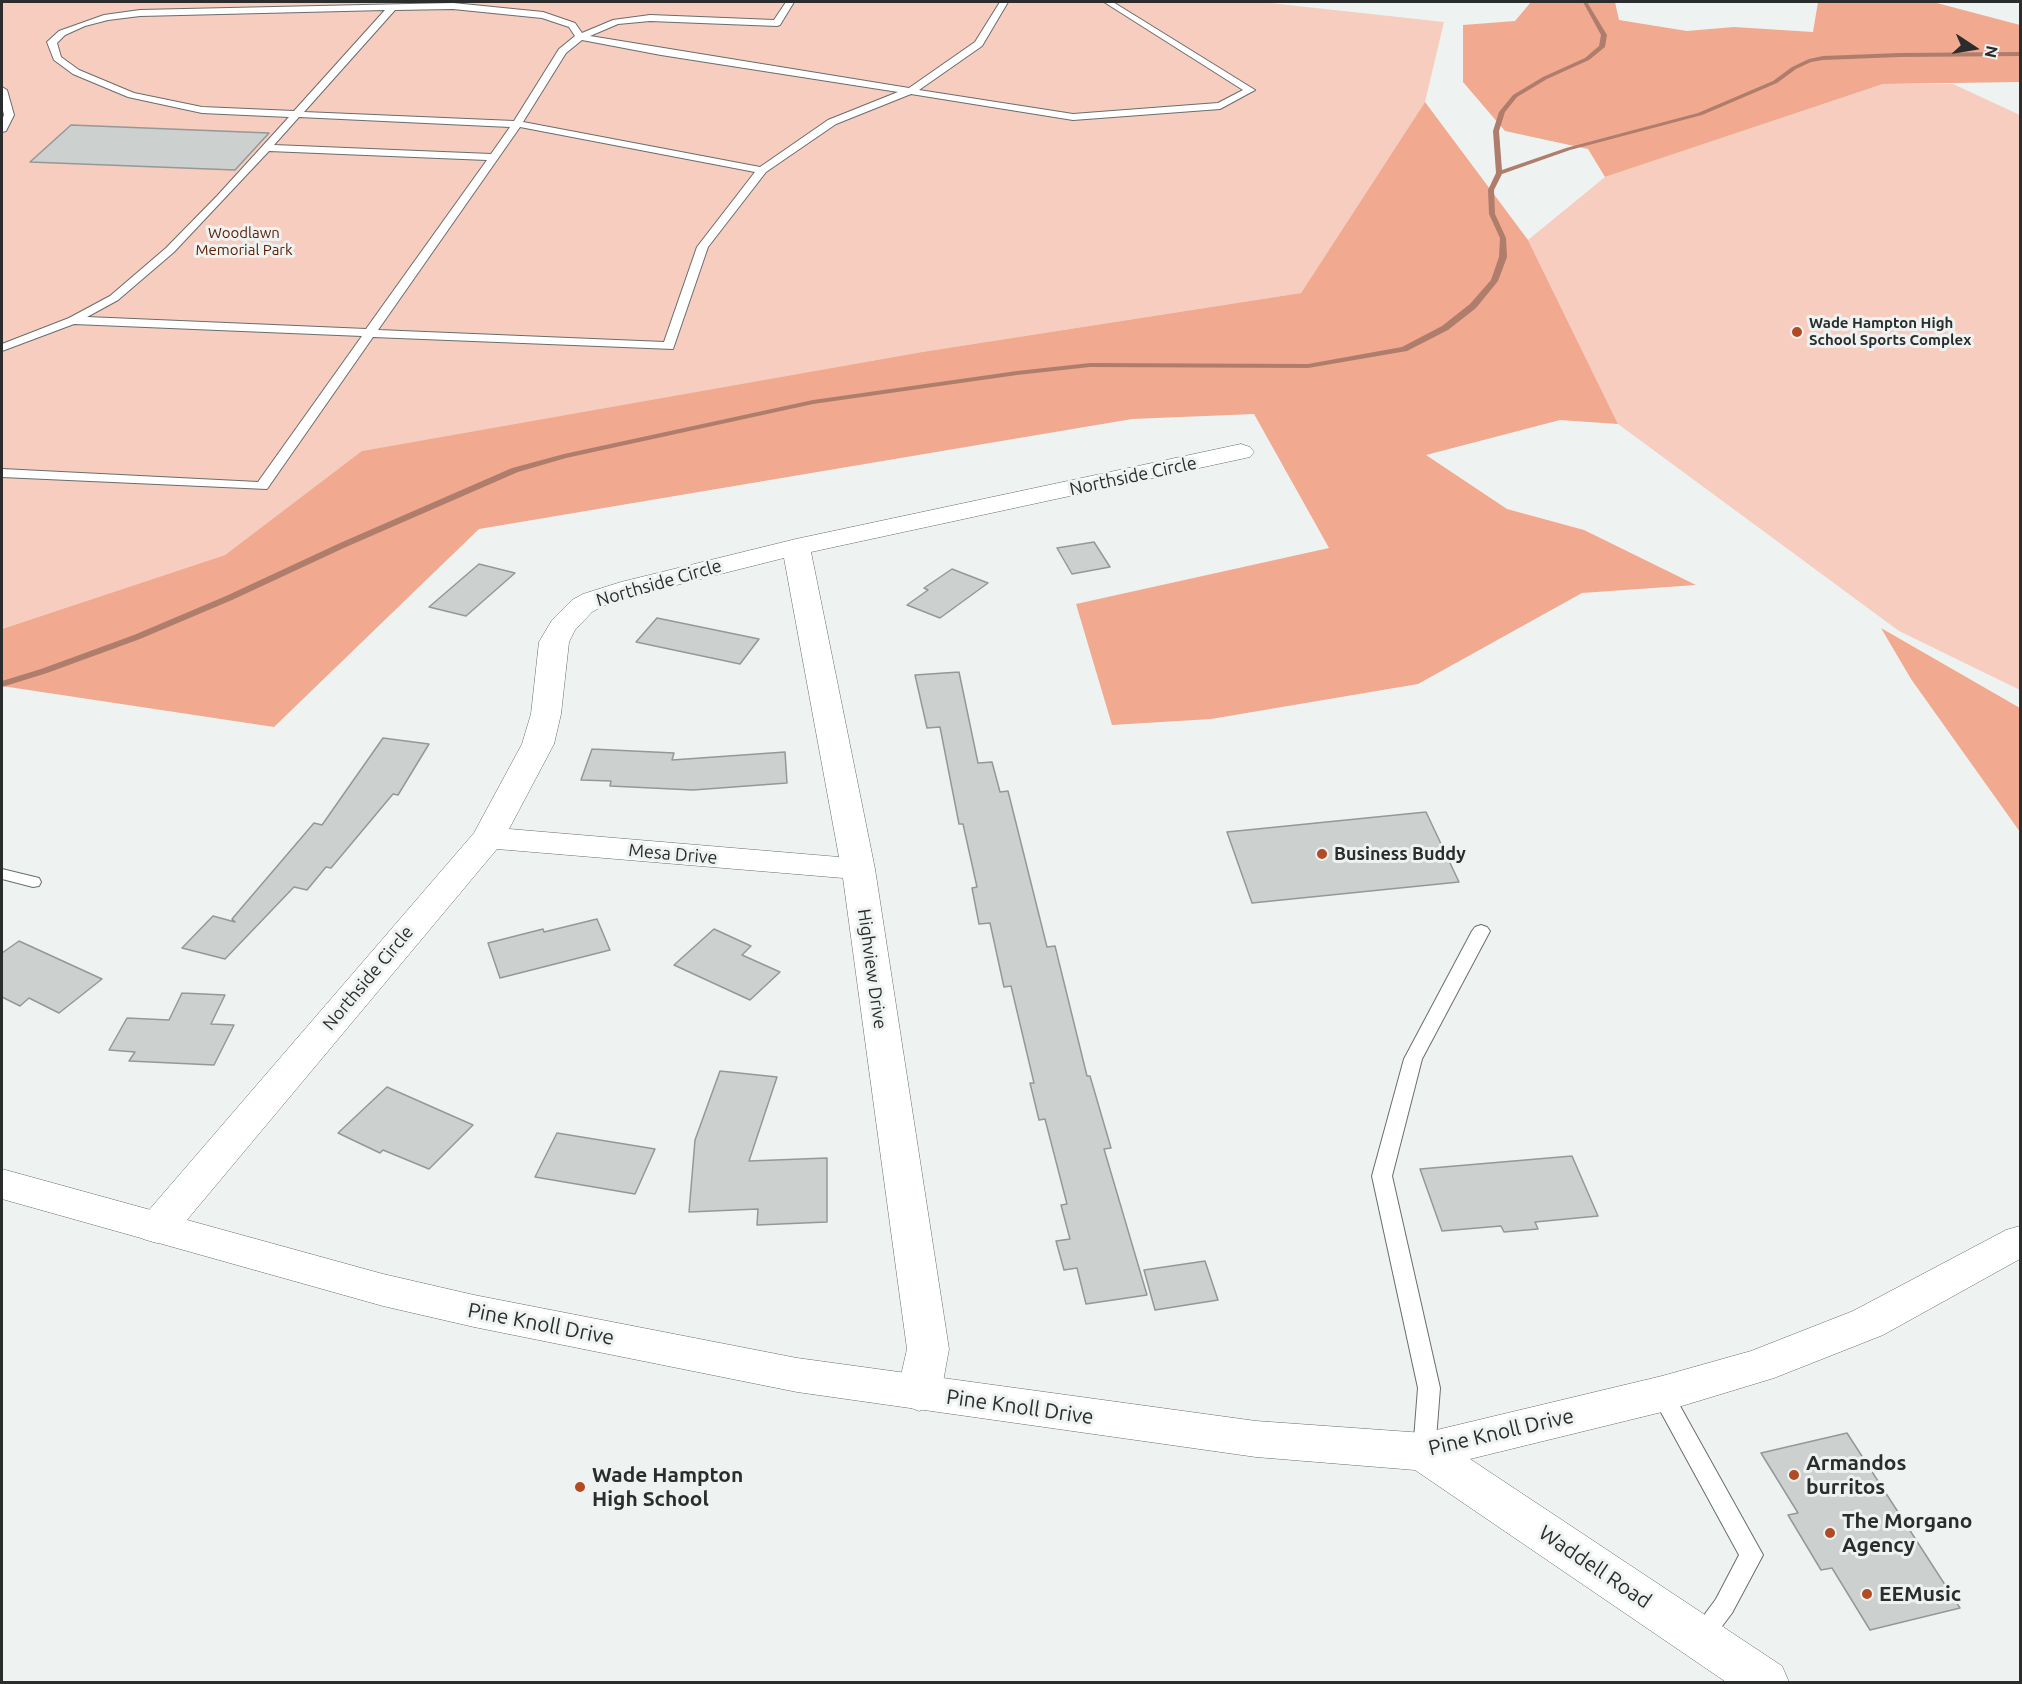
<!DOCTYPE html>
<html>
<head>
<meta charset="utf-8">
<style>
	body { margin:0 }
	#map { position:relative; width:2022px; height:1684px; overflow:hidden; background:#eef3f2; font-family:Ubuntu,sans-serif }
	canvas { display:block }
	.frame { position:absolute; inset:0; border:3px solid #2b2c2c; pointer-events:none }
	.north { position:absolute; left:1944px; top:18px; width:60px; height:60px; -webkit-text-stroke:4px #eef3f2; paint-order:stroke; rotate:102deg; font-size:16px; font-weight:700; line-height:24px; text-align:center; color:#2b2c2c }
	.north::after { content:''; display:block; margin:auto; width:21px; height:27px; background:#2b2c2c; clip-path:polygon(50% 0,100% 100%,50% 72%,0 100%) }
</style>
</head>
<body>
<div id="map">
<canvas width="2022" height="1684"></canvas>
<div class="frame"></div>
<div class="north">N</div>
</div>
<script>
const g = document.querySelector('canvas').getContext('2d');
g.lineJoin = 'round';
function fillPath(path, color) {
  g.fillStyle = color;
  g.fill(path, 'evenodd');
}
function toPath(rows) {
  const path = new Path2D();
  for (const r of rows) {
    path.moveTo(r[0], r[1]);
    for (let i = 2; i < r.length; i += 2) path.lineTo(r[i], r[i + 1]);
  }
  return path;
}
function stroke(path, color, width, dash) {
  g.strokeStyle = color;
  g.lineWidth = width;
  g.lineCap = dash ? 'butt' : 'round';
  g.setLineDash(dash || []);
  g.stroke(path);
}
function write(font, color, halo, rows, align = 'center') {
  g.font = font + ' Ubuntu,sans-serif';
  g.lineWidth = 6;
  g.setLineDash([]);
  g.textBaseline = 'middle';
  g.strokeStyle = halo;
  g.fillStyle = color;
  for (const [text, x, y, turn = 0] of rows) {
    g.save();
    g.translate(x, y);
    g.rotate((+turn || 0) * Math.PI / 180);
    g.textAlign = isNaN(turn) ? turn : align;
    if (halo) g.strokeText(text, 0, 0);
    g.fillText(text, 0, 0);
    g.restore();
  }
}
const green = toPath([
	[2,2,1261,2,1444,22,1425,102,1301,293,922,352,363,451,225,555,2,629],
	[1883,84,1953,84,2020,115,2020,690,1899,631,1618,424,1528,240,1605,177]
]);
const forest = toPath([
	[1531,2,1615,2,1619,20,1687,31,1734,27,1813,32,1818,2,1933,2,2020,25,2020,82,1883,84,1605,177,1588,149,1505,131,1463,82,1463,25,1515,21],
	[1425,102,1528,240,1618,424,1560,420,1426,455,1507,509,1584,530,1696,585,1582,593,1418,684,1211,719,1112,725,1076,604,1329,548,1254,414,1132,419,479,529,274,727,2,686,2,629,225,555,362,451,922,352,1301,293],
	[1881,628,2020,708,2020,832,1911,679]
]);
const stream = toPath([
	[1583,2,1587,2,1607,35,1605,47,1589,60,1547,79,1517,97,1505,112,1499,131,1502,170,1566,148,1698,113,1773,81,1792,67,1809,59,1823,56,1900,53,2020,52,2020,56,1900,57,1823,60,1811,62,1796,69,1777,83,1702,115,1570,150,1502,174,1494,190,1495,214,1506,238,1507,257,1498,281,1476,308,1448,330,1407,351,1308,368,1090,367,1017,375,813,404,566,458,518,472,346,547,232,600,140,639,47,673,2,687,2,681,41,669,134,635,226,596,340,543,512,468,564,454,813,400,1017,371,1090,363,1308,364,1402,347,1442,326,1470,304,1491,280,1499,257,1500,238,1489,214,1488,190,1496,173,1493,131,1499,112,1513,95,1543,77,1585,58,1599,46,1601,35,1583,2]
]);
const building = toPath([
	[71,125,269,133,235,170,30,162,71,125],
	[1094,542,1110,567,1072,574,1057,548,1094,542],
	[479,564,515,573,466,616,429,607,479,564],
	[952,569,988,583,940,618,907,605,928,590,924,588,952,569],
	[657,618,759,639,740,664,636,642,657,618],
	[959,672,978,763,992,762,1000,792,1008,791,1047,947,1055,946,1087,1076,1090,1076,1111,1148,1104,1149,1147,1295,1086,1304,1077,1268,1064,1270,1056,1241,1070,1239,1061,1205,1067,1204,1045,1119,1039,1120,1030,1083,1034,1083,1011,986,1004,987,990,923,979,924,972,888,977,887,963,824,959,824,940,727,927,728,915,675,959,672],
	[383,738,429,744,398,795,393,794,331,868,326,867,307,890,294,887,225,959,182,948,213,916,235,922,232,919,314,823,322,825,383,738],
	[592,749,674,753,672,760,785,752,787,783,693,790,610,786,611,781,581,780,592,749],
	[1426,812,1459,882,1252,903,1227,832,1426,812],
	[597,919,610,950,500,978,488,943,543,929,544,932,597,919],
	[714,929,751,946,742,955,780,972,750,1000,674,965,714,929],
	[19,941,102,979,59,1013,29,998,20,1006,2,997,2,953,19,941],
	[182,993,225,995,211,1024,234,1025,214,1065,129,1061,135,1052,109,1050,127,1018,169,1020,182,993],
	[720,1071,777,1077,749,1161,827,1158,827,1222,757,1225,758,1209,689,1212,695,1140,720,1071],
	[387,1087,473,1125,429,1169,383,1150,380,1153,338,1133,387,1087],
	[557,1133,655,1149,635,1194,535,1177,557,1133],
	[1572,1156,1598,1216,1535,1222,1538,1229,1504,1232,1501,1226,1442,1231,1420,1169,1572,1156],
	[1205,1261,1218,1300,1155,1310,1144,1270,1205,1261],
	[1847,1433,1960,1608,1870,1630,1832,1568,1821,1570,1788,1515,1798,1513,1761,1453,1847,1433]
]);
const service = toPath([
	[786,2,794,2,780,25,777,26,650,21,618,24,590,36,909,88,975,42,1000,2,1008,2,982,46,919,90,1073,114,1218,103,1243,90,1104,2,1113,2,1255,90,1220,109,1073,120,911,94,836,124,766,172,708,247,673,349,373,337,267,489,2,477,2,469,258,482,362,336,74,324,2,351,2,344,69,318,110,296,166,248,217,196,289,117,202,113,128,97,73,74,54,60,47,42,59,31,104,15,140,10,453,3,543,12,575,23,582,33,613,20,650,15,774,20,786,2],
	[453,9,542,18,569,27,575,36,559,49,514,121,304,112,395,10,453,9],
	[385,10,294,111,202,107,134,93,79,70,61,57,57,43,65,35,85,26,108,20,140,16,385,10],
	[582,40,661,55,898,92,828,120,760,167,523,122,566,53,582,40],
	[299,117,510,127,491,154,274,145,299,117],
	[520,127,755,172,697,247,664,342,378,330,520,127],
	[269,151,487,160,366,329,87,317,118,300,174,252,269,151],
	[2,87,7,90,14,115,6,131,2,132,2,120,4,115,2,106,2,87],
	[2,869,39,878,41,882,39,886,33,887,2,879,2,869],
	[1481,925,1487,927,1490,931,1422,1059,1392,1176,1440,1388,1435,1452,1432,1459,1424,1461,1416,1459,1413,1452,1418,1388,1372,1176,1404,1059,1472,931,1475,927,1481,925],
	[1662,1385,1670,1388,1763,1555,1732,1613,1708,1645,1700,1648,1692,1645,1688,1637,1716,1599,1739,1555,1651,1394,1654,1388,1662,1385]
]);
const minor = toPath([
	[1241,444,1250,447,1254,452,1250,457,811,552,875,869,949,1349,941,1393,934,1405,919,1411,904,1405,897,1393,907,1349,843,878,497,849,171,1239,157,1243,143,1239,137,1228,143,1217,474,833,522,744,531,714,539,642,552,620,572,600,583,594,621,582,796,539,1241,444],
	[784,558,839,857,509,829,554,744,561,714,569,642,575,630,592,612,603,606,641,594,784,558]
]);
const tertiary = toPath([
	[2,1169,383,1274,474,1295,797,1358,1256,1421,1424,1433,1662,1376,1751,1351,1853,1311,2006,1230,2020,1226,2020,1259,1883,1335,1774,1378,1662,1412,1470,1459,1782,1666,1789,1682,1726,1682,1415,1470,1256,1457,797,1392,474,1327,383,1306,2,1199,2,1169]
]);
const markers = [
	[1797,332,6,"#b24b24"],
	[1322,854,6,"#b24b24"],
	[1794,1475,6,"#b24b24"],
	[580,1487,6,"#b24b24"],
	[1830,1533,6,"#b24b24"],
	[1867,1594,6,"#b24b24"]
];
const farParknames = [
	["Woodlawn",244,233],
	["Memorial Park",244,250]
];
const farPoinames = [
	["Wade Hampton High",1809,323],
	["School Sports Complex",1809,340]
];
const streetNames = [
	["Northside Circle",1133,476,-12],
	["Northside Circle",659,583,-16],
	["Mesa Drive",673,854,5],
	["Highview Drive",872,969,82],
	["Northside Circle",368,978,-50]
];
const poiNames = [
	["Business Buddy",1334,854]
];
const nearStreetnames = [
	["Pine Knoll Drive",541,1324,11],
	["Pine Knoll Drive",1020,1407,8],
	["Pine Knoll Drive",1501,1432,-13],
	["Waddell Road",1595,1567,34]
];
const nearPoinames = [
	["Armandos",1806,1463],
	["burritos",1806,1487],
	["Wade Hampton",592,1475],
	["High School",592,1499],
	["The Morgano",1842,1521],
	["Agency",1842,1545],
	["EEMusic",1879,1594]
];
fillPath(green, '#f6cdbf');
fillPath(forest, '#f1a98f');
fillPath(stream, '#af7d6c');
fillPath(building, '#ccd1d0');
stroke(building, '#949898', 1.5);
stroke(service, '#696d6c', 2);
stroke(minor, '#696d6c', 1);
stroke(tertiary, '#696d6c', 1);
fillPath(service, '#fff');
fillPath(minor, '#fff');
fillPath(tertiary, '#fff');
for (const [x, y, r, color] of markers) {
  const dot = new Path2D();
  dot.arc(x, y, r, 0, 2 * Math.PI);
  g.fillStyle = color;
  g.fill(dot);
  stroke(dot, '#eef3f2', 2);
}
write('15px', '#5a1b02', '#eef3f2', farParknames);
write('bold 15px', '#2b2c2c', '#eef3f2', farPoinames, 'left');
write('18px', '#2b2c2c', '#eef3f2', streetNames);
write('bold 18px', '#2b2c2c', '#eef3f2', poiNames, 'left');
write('21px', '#2b2c2c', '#eef3f2', nearStreetnames);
write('bold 21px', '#2b2c2c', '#eef3f2', nearPoinames, 'left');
</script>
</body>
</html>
